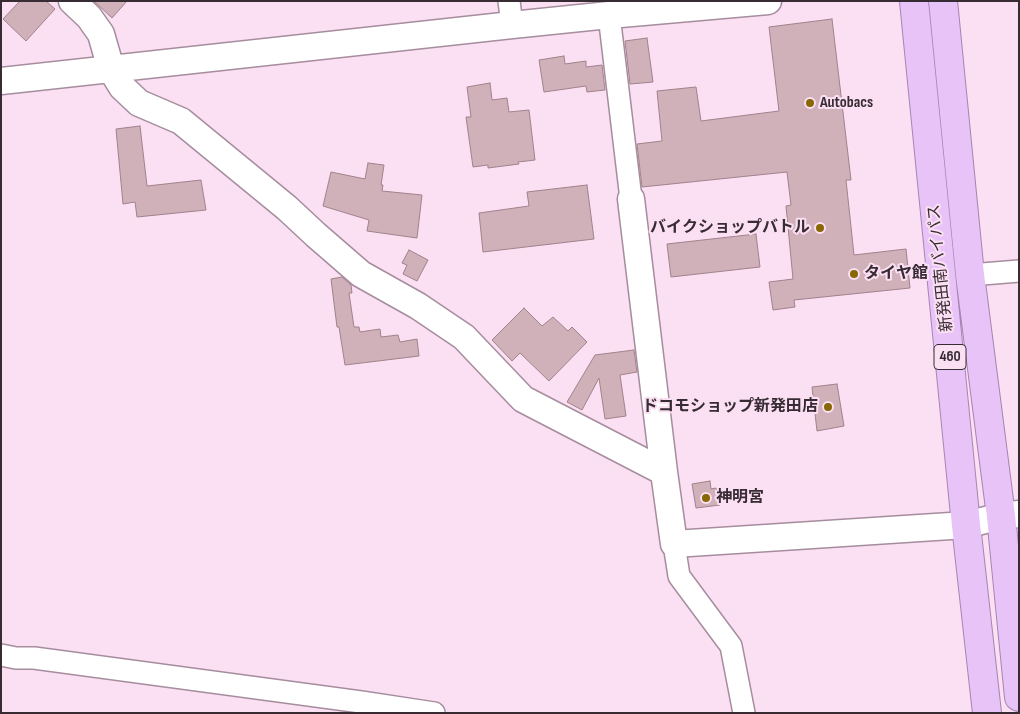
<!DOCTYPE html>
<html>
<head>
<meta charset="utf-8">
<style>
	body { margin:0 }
	#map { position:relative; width:1020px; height:714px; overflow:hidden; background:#fbdff2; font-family:"Sofia Sans Condensed",sans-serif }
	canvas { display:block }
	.frame { position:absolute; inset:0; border:2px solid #372c33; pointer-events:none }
</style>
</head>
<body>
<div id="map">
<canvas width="1020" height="714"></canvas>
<div class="frame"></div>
</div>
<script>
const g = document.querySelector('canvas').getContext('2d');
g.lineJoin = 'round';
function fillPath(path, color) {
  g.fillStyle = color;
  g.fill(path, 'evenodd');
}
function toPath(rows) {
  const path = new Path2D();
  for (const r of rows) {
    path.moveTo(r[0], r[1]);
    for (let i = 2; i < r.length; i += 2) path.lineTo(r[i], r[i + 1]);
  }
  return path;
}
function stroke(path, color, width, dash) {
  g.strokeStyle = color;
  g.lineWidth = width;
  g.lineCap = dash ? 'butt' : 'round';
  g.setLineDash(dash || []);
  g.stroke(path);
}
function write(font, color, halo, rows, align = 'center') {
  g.font = font + ' "Sofia Sans Condensed","Noto Sans JP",sans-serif';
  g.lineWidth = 4;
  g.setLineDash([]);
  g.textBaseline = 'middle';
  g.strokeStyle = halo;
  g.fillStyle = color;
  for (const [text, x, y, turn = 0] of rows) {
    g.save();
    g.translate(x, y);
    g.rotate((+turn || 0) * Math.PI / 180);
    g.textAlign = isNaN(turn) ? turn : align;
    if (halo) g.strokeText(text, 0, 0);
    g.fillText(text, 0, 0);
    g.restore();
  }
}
const building = toPath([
	[20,1,46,1,55,9,26,41,3,19,20,1],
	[94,1,127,1,112,18,94,1],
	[832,19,851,180,846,180,854,255,906,249,910,288,794,300,795,307,773,310,769,282,793,279,786,206,791,205,787,172,642,187,637,144,662,141,657,91,696,87,701,121,779,111,769,27,832,19],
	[647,38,653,82,630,84,625,41,647,38],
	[564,56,565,64,586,61,586,67,602,65,605,90,587,92,586,86,544,92,539,60,564,56],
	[490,83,492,100,507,98,509,112,529,110,535,160,518,162,519,164,488,168,488,165,473,167,466,117,471,117,467,87,490,83],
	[140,126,147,186,201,180,206,210,137,217,135,202,123,204,116,129,140,126],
	[368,163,384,165,381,185,383,185,382,191,422,195,417,238,367,231,369,220,323,206,331,172,365,179,368,163],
	[587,185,594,239,483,252,479,213,529,206,527,192,587,185],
	[756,234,760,267,671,277,667,244,756,234],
	[409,250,428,260,417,281,403,274,407,265,402,263,409,250],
	[342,277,351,285,352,293,349,293,354,327,359,327,360,332,380,329,381,337,398,335,400,342,417,339,419,356,345,365,339,327,337,327,331,279,342,277],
	[524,308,542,326,553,317,568,331,572,327,587,342,549,381,520,353,512,361,492,340,524,308],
	[634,350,637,372,620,375,626,416,605,419,599,378,582,410,567,402,595,355,634,350],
	[837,384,844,426,817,431,812,387,837,384],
	[710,481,711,489,716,488,720,505,696,508,692,484,710,481]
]);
const minor = toPath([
	[509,1,512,25],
	[609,15,631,199],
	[970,275,1019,271],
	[674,544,679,576,731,646,744,713],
	[1,655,16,658,34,658,361,702,434,713]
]);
const tertiary = toPath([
	[72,1,89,17,101,34,111,69,122,87,139,103,181,121,287,208,316,235,361,274,418,306,464,337,523,399,664,472,674,544,966,525,1001,516,1019,514],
	[1,81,512,25,609,15,768,1],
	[631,199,664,472]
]);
const trunk = toPath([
	[914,1,966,525,987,713],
	[943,1,970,275,1001,516,1019,697]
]);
const markers = [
	[810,103,5,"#876804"],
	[820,228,5,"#876804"],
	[854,274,5,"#876804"],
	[828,407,5,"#876804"],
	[706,498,5,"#876804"]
];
const shields = [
	[950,357,32]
];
const shieldNames = [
	["460",950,357]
];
const poiNames = [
	["Autobacs",820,103],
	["バイクショップバトル",810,228,"right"],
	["タイヤ館",864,274],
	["ドコモショップ新発田店",818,407,"right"],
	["神明宮",716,498]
];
const streetNames = [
	["新発田南バイパス",941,268,-96]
];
fillPath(building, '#d0b0b9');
stroke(building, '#a0828b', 1);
stroke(minor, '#a68d9e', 24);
stroke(tertiary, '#a68d9e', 29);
stroke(trunk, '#a684b2', 30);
stroke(minor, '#fff', 21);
stroke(tertiary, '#fff', 26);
stroke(trunk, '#e7c3f8', 28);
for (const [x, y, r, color] of markers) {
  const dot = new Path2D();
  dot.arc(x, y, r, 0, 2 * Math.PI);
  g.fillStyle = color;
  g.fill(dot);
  stroke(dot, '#fbdff2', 2);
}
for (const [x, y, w] of shields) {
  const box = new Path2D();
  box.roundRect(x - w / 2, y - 12.5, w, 25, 4);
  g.fillStyle = '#fbdff2';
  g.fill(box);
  stroke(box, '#372c33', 1);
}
write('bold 15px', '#372c33', null, shieldNames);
write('bold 16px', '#372c33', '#fbdff2', poiNames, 'left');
write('16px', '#372c33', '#fbdff2', streetNames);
</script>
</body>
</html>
